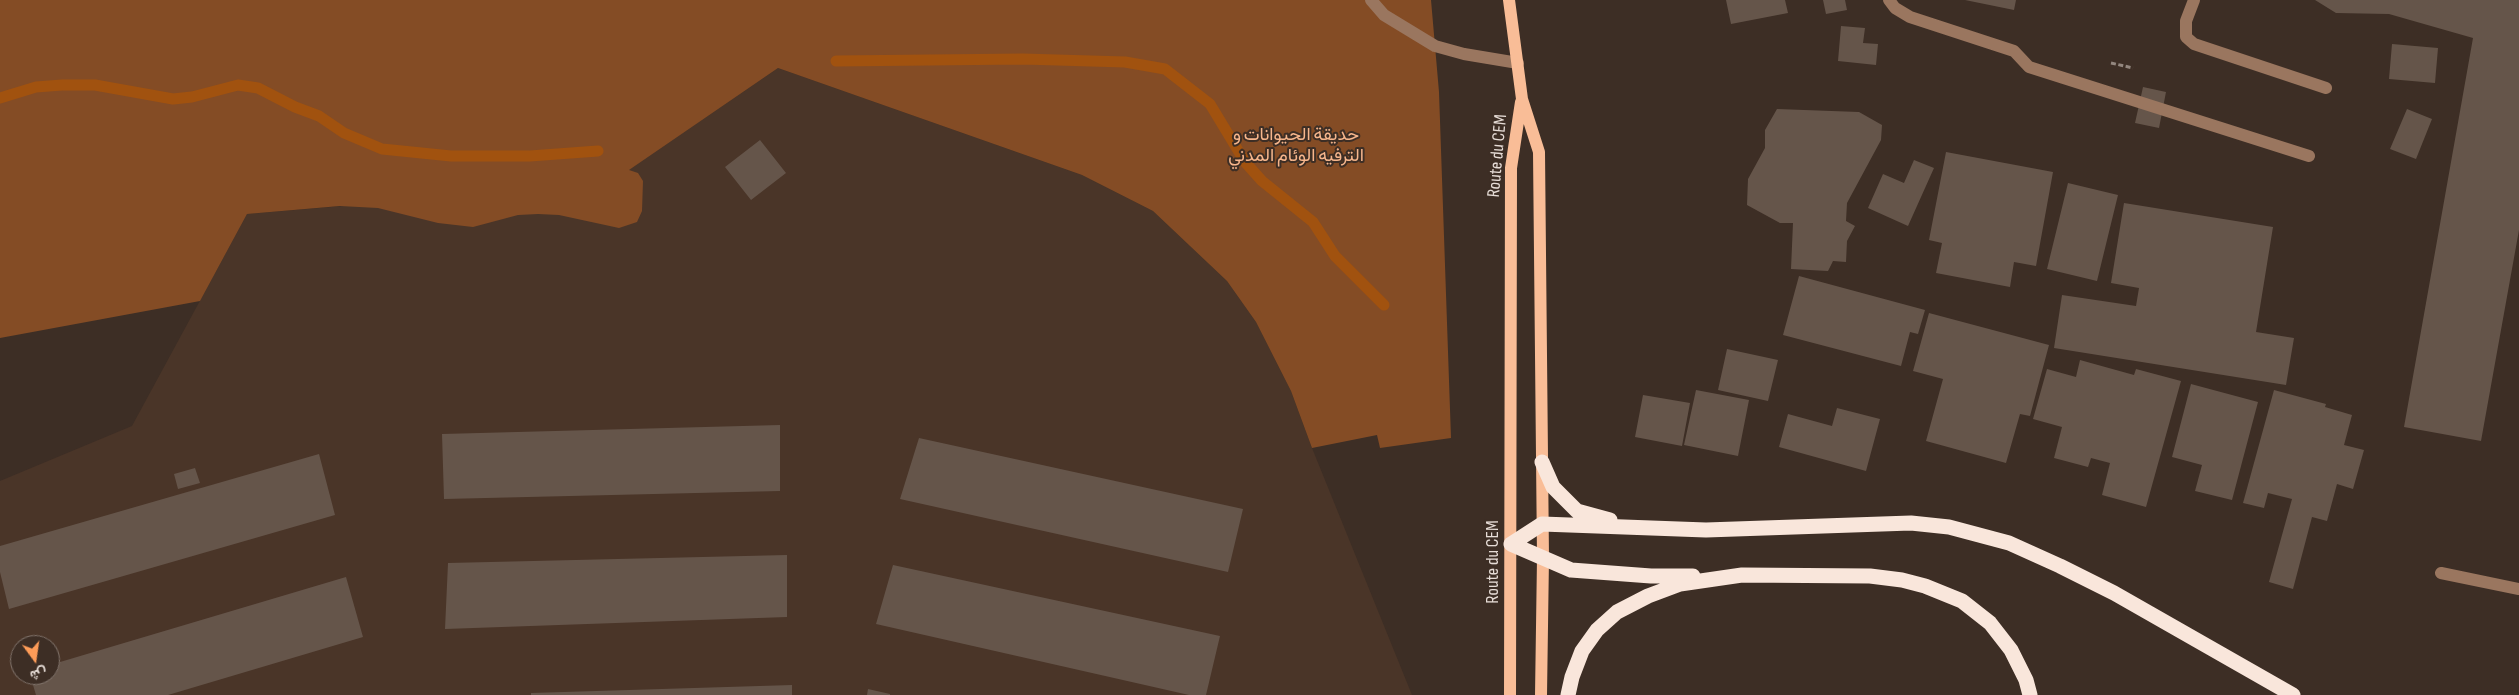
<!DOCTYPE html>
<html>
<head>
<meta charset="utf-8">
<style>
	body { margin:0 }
	#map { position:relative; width:2519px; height:695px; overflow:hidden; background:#3d2e25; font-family:"Sofia Sans Condensed",Vazirmatn,sans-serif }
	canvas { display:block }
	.north { position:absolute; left:10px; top:635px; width:50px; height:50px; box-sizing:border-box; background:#3d2e25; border:1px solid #81746c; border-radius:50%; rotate:166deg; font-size:14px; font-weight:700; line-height:20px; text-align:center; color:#e6dcd6 }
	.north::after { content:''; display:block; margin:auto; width:18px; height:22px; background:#fe9c58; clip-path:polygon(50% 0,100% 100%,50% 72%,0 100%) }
</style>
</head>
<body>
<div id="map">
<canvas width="2519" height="695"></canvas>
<div class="north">ش</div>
</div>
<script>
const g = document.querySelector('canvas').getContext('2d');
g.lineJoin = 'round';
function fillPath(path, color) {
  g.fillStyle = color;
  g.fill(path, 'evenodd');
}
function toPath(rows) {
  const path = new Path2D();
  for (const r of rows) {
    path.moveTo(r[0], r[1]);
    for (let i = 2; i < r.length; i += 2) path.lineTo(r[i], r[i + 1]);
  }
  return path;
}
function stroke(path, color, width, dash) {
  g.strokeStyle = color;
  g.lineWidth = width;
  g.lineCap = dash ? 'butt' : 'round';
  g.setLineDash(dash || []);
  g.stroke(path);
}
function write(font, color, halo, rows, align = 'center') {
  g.font = font + ' "Sofia Sans Condensed",Vazirmatn,sans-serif';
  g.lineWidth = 4;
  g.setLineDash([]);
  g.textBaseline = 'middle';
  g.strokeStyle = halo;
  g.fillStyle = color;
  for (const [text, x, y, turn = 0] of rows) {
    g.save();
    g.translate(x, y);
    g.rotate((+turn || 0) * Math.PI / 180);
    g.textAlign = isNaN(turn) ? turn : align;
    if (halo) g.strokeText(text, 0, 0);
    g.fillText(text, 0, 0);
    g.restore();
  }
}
const built = toPath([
	[778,68,1082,175,1153,211,1227,281,1256,322,1291,391,1312,448,1412,695,0,695,0,481,132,426,247,214,608,184],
	[20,645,50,645,50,675,20,675]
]);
const green = toPath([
	[0,0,1431,0,1439,92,1451,438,1380,448,1377,435,1312,448,1291,391,1256,322,1227,281,1153,211,1082,175,778,68,629,170,638,173,643,181,642,211,637,222,619,228,559,215,538,214,518,215,473,227,438,223,378,208,340,206,247,214,200,301,0,338]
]);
const stream = toPath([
	[836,61,1023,59,1125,62,1165,69,1210,104,1245,162,1262,181,1313,222,1335,256,1384,305],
	[0,98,36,87,62,85,95,85,173,99,192,97,238,85,258,88,295,107,319,116,344,133,382,149,451,156,530,156,598,151]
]);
const building = toPath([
	[1726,0,1785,0,1788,13,1731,24],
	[1823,0,1845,0,1847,10,1826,14],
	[1965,0,2016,0,2014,10],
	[2315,0,2519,0,2519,230,2481,441,2404,427,2473,38,2389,14,2336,13],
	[1841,26,1865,28,1863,43,1878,44,1876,65,1838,61],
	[2392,44,2438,48,2435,83,2389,79],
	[2143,87,2166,92,2159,128,2135,123],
	[1777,109,1859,112,1882,125,1881,140,1847,203,1846,221,1855,226,1847,241,1846,262,1833,261,1828,271,1791,269,1793,223,1780,223,1747,205,1748,179,1765,148,1765,130],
	[2407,109,2432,119,2416,159,2390,149],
	[760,140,786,173,751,200,725,167],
	[1946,152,2053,172,2036,266,2014,262,2010,287,1936,273,1942,243,1929,240],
	[1914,160,1934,168,1908,226,1868,208,1883,174,1904,183],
	[2068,183,2118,195,2097,281,2047,269],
	[2124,203,2273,227,2256,332,2294,338,2286,385,2054,348,2062,295,2136,306,2139,288,2111,283],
	[1799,276,1925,310,1918,334,1910,332,1901,366,1783,335],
	[1929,313,2049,345,2030,416,2020,414,2006,463,1926,441,1943,379,1913,371],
	[1727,349,1778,360,1768,401,1718,390],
	[2080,360,2134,375,2136,369,2181,381,2146,507,2102,495,2110,463,2091,458,2088,467,2054,458,2062,427,2033,419,2047,369,2076,377],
	[2191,384,2258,402,2232,500,2195,491,2202,465,2172,457],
	[1696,390,1749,400,1738,456,1684,445],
	[2274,390,2326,404,2325,407,2352,415,2344,445,2364,450,2353,489,2337,484,2327,521,2312,517,2293,589,2269,582,2292,499,2268,493,2264,508,2243,503],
	[1643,395,1690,403,1682,446,1635,437],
	[1837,408,1880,419,1866,471,1779,447,1788,414,1832,426],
	[780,425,780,491,444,499,442,434],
	[919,438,1243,509,1228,572,900,499],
	[319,454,335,515,9,609,0,572,0,546],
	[195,468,200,483,178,489,174,474],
	[787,555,787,617,445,629,448,563],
	[893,565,1220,636,1206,695,1189,695,876,624],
	[346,577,363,637,168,695,36,695,30,675,50,675,50,665],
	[792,685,792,695,531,695,531,693],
	[868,689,890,694,890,695,867,695]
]);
const path = toPath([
	[2111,63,2133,68]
]);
const minor = toPath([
	[1371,0,1384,15,1435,46,1464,54,1518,63],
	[1889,0,1895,8,1910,17,2014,51,2029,67,2309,156],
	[2194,0,2186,21,2186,37,2194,44,2326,88],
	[2441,573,2519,589]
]);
const major = toPath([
	[1509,0,1522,99,1539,152,1543,558,1541,695],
	[1510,695,1511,168,1521,102]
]);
const highway = toPath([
	[1542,462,1553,487,1577,511,1610,520],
	[1511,544,1542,524,1706,530,1911,523,1949,527,2009,543,2060,566,2114,593,2293,695],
	[1511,544,1571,570,1651,576,1693,576],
	[1568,695,1572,677,1582,651,1597,630,1617,612,1648,596,1680,584,1742,575,1870,576,1902,580,1925,586,1962,601,1990,623,2011,650,2026,680,2030,695]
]);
const parkNames = [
	["حديقة الحيوانات و",1296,135],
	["الترفيه الوئام المدني",1296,156]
];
const streetNames = [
	["Route du CEM",1498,156,-85],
	["Route du CEM",1493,562,-90]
];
fillPath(built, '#4a3528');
fillPath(green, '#844c25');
stroke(stream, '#a1520f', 11);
fillPath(building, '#65554a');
stroke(path, '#93877f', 3, [5, 2.5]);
stroke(minor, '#9a765f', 12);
stroke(major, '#f9bd97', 12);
stroke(highway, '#f9e6db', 15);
write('18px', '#f7b68c', '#3d2e25', parkNames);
write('18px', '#e6dcd6', '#3d2e25', streetNames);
</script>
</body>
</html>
